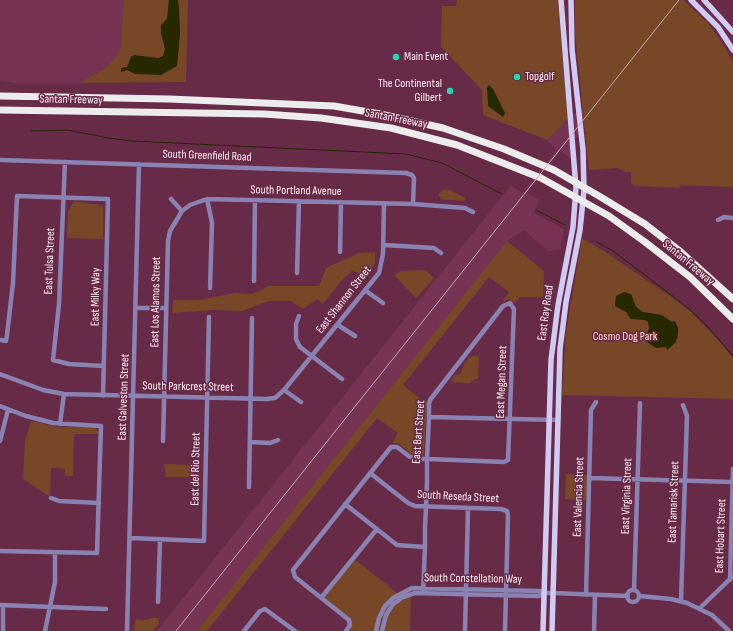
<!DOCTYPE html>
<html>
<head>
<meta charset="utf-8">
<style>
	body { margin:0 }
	canvas { display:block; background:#672a47 }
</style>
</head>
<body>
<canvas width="733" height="631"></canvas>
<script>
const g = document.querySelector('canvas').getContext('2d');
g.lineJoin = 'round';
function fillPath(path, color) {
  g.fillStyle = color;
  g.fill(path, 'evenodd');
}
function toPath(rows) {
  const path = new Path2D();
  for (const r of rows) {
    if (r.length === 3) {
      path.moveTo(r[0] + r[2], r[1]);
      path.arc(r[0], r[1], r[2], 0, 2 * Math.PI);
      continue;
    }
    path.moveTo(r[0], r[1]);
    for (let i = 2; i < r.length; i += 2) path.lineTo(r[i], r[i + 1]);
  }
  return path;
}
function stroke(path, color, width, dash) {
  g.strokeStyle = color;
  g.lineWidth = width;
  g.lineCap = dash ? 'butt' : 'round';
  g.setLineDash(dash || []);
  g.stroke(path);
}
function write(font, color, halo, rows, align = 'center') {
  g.font = font + ' "Sofia Sans Condensed",sans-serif';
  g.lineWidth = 3;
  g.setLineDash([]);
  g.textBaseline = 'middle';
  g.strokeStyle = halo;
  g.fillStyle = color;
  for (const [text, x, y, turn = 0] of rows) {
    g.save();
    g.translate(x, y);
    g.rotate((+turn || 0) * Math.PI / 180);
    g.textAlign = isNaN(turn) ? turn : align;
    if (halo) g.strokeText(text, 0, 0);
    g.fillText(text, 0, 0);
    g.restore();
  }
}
const built = toPath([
	[0,0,124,0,122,83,16,83,0,81],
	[671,0,683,0,686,3,571,143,572,159,560,151,527,193,539,200,534,213,564,229,560,250,548,251,524,230,507,241,197,631,157,631,511,185,522,193,556,150,547,140,568,119,581,109]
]);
const green = toPath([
	[124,0,188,0,186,82,80,83,106,68,116,57,121,47],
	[457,0,558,0,568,119,547,140,483,115,482,90,441,47,442,6,456,6],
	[575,0,683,0,708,23,722,42,733,62,733,187,679,185,681,188,635,186,631,183,631,172,625,172,618,168,589,170,575,32],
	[443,190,450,190,465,198,464,201,441,199,438,194],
	[74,201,103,206,103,239,67,238,68,211],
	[582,238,605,252,670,296,691,312,719,341,733,358,733,399,562,395,566,333],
	[507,241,544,271,543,297,520,297,515,303,509,299,504,301,503,300,509,292,489,277,403,385,422,400,427,400,424,455,421,456,412,455,398,443,392,443,398,433,377,418,207,631,197,631],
	[375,252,375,263,364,278,353,270,341,281,323,304,317,299,303,309,291,301,269,301,242,311,214,310,172,313,173,300,199,300,235,293,253,294,268,286,319,286,326,268,359,253],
	[425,270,434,278,416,298,394,275,400,271],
	[472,356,479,356,478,379,475,379,470,383,450,382,455,375,460,374,465,362],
	[31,421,58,427,94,427,98,431,98,434,74,434,73,476,65,476,65,469,51,468,50,497,23,479,25,441],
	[164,464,199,465,199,474,195,477,166,477],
	[566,474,589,475,589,500,565,499],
	[353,558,401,596,411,592,410,631,346,631,350,623,321,598],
	[152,618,158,618,159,624,153,631,134,631,136,619,146,620]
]);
const water = toPath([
	[169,0,178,0,179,7,180,34,177,66,161,75,135,74,127,70,121,72,121,68,127,67,131,57,134,55,158,58,163,56,165,49,161,33,161,25,167,19],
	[489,85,493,89,505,113,503,117,488,106,487,88],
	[624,292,631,294,636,307,643,312,662,315,672,322,675,321,678,328,678,334,676,342,671,347,667,350,666,347,656,348,647,342,645,338,649,329,648,322,645,320,631,319,626,312,615,306,616,296]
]);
const stream = toPath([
	[31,131,68,130,108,138,132,141,406,154,442,163,502,194],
	[536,210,565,225],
	[597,242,613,251,687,307,709,328,733,356]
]);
const minor = toPath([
	[0,160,406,173,412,175,414,178,413,204],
	[65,162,59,304,53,360,69,364,104,366],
	[171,199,182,211],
	[207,199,212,223,210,288],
	[718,220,724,217,733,218],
	[384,245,434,248,441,253],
	[340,252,341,202],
	[297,273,299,201],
	[254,281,255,200],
	[366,291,383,303],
	[137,308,166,308],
	[299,316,296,324,296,339,300,347,342,379],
	[338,325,355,336],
	[0,340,6,341,7,335,13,283,17,196,108,199,103,396],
	[0,374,43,390,64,394,266,399,275,398,284,390,379,273,383,254,384,203],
	[284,390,301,402],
	[0,406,26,416,53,423,101,426,97,553,0,551],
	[429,417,557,420],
	[60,424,64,394],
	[0,441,8,410],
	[163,441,168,241,170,231,182,211,190,205,207,199,413,204,465,208,473,212],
	[250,442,270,443,278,440],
	[370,473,408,503,415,506,501,509,507,511,508,515,505,631],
	[589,478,733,482],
	[249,487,252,318],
	[51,498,59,501,99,503],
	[345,504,397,545,425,547],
	[130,538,204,541,209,317],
	[730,580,733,469],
	[634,590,640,403],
	[633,596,6],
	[586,595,591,410,596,402],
	[639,596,671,599,687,603,712,615,729,631],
	[321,598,377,529],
	[681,601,687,416,683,405],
	[158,602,160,540],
	[0,605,106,609],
	[700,608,733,576],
	[3,631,3,606],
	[45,631,55,582,55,553],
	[127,631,139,164],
	[244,631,260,611,265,609,295,631],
	[346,631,350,625,349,620,295,577,293,570,391,447,397,447,410,457,417,459,427,459,504,462,508,460,514,309,510,303,503,306,430,400,429,404,429,417,427,459,427,482,426,507,425,528,425,547,423,593],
	[376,631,379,618,385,606,393,598,412,588,539,591,545,593],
	[382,631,386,615,393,604,403,597,415,593,539,596,545,593,553,593,628,596],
	[465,631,468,508],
	[594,631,595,595]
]);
const major = toPath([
	[691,0,718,27,733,50],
	[704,0,733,32],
	[543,631,551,360,558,305,573,227,576,188,561,0],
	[552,631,560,349,566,302,580,230,584,190,583,150,572,49,571,0]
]);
const highway = toPath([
	[0,96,169,99,334,106,380,114,443,128,504,149,554,170,599,196,645,224,681,252,733,299],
	[0,110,264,114,321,118,391,128,457,145,541,178,609,216,645,242,690,277,733,319]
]);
const rail = toPath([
	[176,631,679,0]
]);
const markers = [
	[396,57,4,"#26d5ae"],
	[517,77,4,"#26d5ae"],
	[450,91,4,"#26d5ae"]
];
const poiNames = [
	["Main Event",404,57],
	["Topgolf",525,77],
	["The Continental",442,84,"right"],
	["Gilbert",442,98,"right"]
];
const streetNames = [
	["Santan Freeway",71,100,1],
	["Santan Freeway",396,119,11],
	["South Greenfield Road",207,156,2],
	["South Portland Avenue",296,191,1],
	["East Tulsa Street",50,261,-88],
	["Santan Freeway",688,263,40],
	["East Milky Way",96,297,-89],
	["East Shannon Street",344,300,-52],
	["East Los Alamos Street",156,302,-89],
	["East Ray Road",546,313,-82],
	["East Megan Street",502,382,-88],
	["South Parkcrest Street",188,387,1],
	["East Galveston Street",124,397,-88],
	["East Bart Street",419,432,-86],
	["East del Rio Street",196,469,-89],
	["East Virginia Street",627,496,-88],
	["South Reseda Street",458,497,3],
	["East Valencia Street",579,497,-88],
	["East Tamarisk Street",674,502,-88],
	["East Hobart Street",721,536,-88],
	["South Constellation Way",473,579,1]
];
const parkNames = [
	["Cosmo Dog Park",625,337]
];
fillPath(built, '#773353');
fillPath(green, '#774728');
fillPath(water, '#262800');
stroke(stream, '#262800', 1);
stroke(minor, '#8b82b4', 4.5);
stroke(major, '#d1cbf3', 5.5);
stroke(highway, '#ececec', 7);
stroke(rail, '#c7a8b6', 1);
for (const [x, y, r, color] of markers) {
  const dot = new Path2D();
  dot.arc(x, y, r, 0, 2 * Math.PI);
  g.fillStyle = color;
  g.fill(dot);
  stroke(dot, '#672a47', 1.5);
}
write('12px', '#fbebf1', '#672a47', poiNames, 'left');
write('12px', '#fbebf1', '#672a47', streetNames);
write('12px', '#fed7c0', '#672a47', parkNames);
</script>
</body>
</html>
